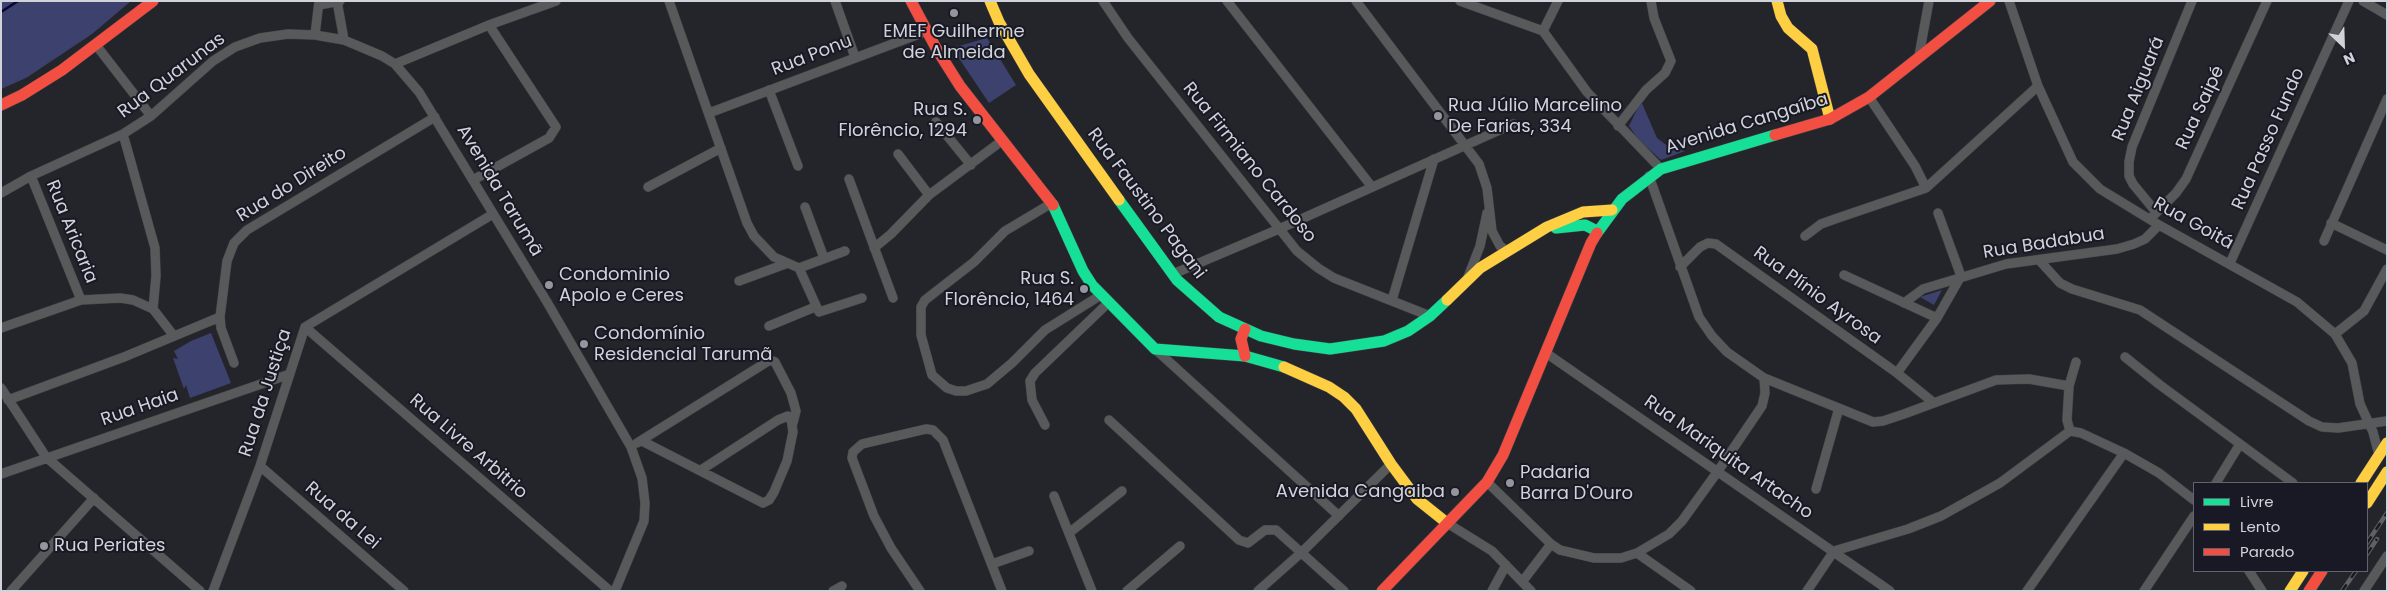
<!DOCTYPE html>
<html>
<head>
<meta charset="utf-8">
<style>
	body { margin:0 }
	#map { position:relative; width:2388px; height:592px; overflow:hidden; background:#24252b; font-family:Poppins,sans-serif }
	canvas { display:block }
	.frame { position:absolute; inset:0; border:2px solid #d1d3da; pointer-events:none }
	.legend { position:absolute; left:2193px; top:482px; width:175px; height:90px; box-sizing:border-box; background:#181924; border:1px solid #62636d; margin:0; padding:6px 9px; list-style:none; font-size:15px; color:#d1d3da }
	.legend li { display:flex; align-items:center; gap:10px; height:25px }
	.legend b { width:25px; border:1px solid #62636d }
	.north { position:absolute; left:2318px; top:20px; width:50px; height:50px; -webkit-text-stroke:4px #181924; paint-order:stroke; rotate:156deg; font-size:14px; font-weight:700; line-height:20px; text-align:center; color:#d1d3da }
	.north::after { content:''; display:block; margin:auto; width:18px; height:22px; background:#d1d3da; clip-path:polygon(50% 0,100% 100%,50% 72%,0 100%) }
</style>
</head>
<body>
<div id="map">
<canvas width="2388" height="592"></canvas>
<div class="frame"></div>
<ul class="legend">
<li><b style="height:6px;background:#16e098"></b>Livre</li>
<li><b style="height:6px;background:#ffcf43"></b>Lento</li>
<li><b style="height:6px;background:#f24e42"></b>Parado</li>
</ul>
<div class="north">N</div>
</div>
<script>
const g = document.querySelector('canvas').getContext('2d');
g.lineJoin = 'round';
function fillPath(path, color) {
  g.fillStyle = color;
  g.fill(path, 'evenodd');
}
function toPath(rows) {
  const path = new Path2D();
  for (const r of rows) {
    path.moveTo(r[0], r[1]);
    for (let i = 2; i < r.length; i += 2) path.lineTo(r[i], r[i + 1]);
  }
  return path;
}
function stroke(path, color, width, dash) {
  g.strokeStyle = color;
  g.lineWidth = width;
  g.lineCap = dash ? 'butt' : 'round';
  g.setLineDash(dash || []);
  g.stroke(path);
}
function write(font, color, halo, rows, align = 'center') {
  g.font = font + ' Poppins,sans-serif';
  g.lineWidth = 4;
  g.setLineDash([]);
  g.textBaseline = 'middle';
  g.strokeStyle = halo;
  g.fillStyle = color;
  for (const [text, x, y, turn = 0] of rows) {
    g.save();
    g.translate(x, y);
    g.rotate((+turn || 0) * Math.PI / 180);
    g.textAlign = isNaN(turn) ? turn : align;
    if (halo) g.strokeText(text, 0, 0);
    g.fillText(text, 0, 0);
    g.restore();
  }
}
const green = toPath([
	[1,1,131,1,92,34,26,78,1,89],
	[987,38,1016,85,989,103,952,48],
	[1641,101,1657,138,1670,148,1685,151,1661,160,1638,139,1629,126],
	[1942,290,1934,305,1920,297],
	[211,333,231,383,190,398,186,385,184,389,173,358,178,359,174,351,191,341]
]);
const stream = toPath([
	[1,12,18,1]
]);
const street = toPath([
	[337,1,344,40],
	[669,1,747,223,754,236,774,257,799,268,819,312,862,298],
	[835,1,855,57],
	[1103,1,1128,38,1297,251,1318,268,1334,278,1430,316],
	[1227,1,1372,187],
	[1356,1,1479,164,1487,188,1492,231,1500,246,1507,251],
	[1460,1,1543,31],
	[2009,1,2038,86,2073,162,2100,189,2159,225,2297,302,2335,334,2352,363,2360,404,2373,432,2379,455],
	[2363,1,2387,15],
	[319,5,340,1],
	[1543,31,1587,92,1661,169],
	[1543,31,1558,1],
	[315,35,319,1],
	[96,45,151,116],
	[1919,56,1929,1],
	[395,64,489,25,556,1],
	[769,90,798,166],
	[1869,97,1915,166,1926,188],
	[709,113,927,31],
	[936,122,971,165],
	[1618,126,1646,90,1665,73,1671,61,1654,18,1651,1],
	[123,134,155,248,156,276,153,309],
	[898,154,929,195],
	[31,176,81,300],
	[1649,176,1699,317,1712,336,1727,352,1764,378,1873,422,1883,421,1904,414,1996,380,2029,379,2069,386],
	[849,179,893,298],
	[473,180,549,138,556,127,489,25],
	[648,187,721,148],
	[1,193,31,176,123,134,151,116,213,61,235,47,260,38,288,34,315,35,344,40,382,56,395,64,419,92,547,302,631,447,642,478,645,503,644,521,615,591],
	[1052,203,1005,231,974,262,925,300,921,307,921,335,932,375,947,388,956,391,966,391,987,384,1012,363,1045,330,1101,295],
	[805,207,824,258],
	[2156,212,2133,184,2129,176,2129,162,2132,147,2192,1],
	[1938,213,1961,276],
	[2150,219,2176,193,2186,179,2267,1],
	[2331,223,2387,250],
	[1805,236,1821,224,1835,219,1926,188,2038,86],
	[2324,241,2387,99],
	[874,248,891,234,929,195,1003,140],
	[2039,260,2060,283,2072,289,2140,310,2309,421,2322,427,2338,428,2387,421],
	[2230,263,2349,1],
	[1680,267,1700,247,1708,243,1716,244,1897,373,1934,403],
	[799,268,845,251],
	[1173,274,1279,229,1513,124],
	[1844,275,1937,318],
	[1468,277,1480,246,1487,213],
	[739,281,788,263],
	[1392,300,1434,159],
	[1904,303,1923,289,2006,264,2117,249,2134,244,2145,239,2159,225],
	[769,326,815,307],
	[305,327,610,591],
	[1,328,81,300,120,298,133,300,153,309,174,336],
	[2335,334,2364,311,2387,269],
	[1155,349,1339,516],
	[1546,353,1890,591],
	[2125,357,2160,385,2293,483],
	[234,363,221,328,220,317,227,261,234,243,247,230,435,117],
	[1897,373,1937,318,1961,276],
	[1,388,46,457,200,591],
	[8,400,124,357,220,317],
	[1109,420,1239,540,1248,543,1265,530,1276,530,1344,591],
	[1045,425,1032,400,1030,381,1035,373,1108,303],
	[2070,431,2067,420,2069,386,2076,362],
	[642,441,763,503,769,500,774,492,787,461,793,432,791,418,788,416,778,420,701,470],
	[637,443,770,360,775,362,791,393,796,411,793,423],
	[260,466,404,591],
	[1,474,290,374],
	[1487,482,1551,544,1560,550,1594,558,1621,558,1637,553,1669,534,1682,521,1718,471,1762,406,1765,393,1764,378],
	[2216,483,2240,444],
	[1816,489,1839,408],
	[1054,496,1092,591],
	[1447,523,1492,551,1531,591],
	[1069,533,1122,491],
	[1834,551,1908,529,1941,516,2000,483,2070,431,2081,433,2124,453,2159,473,2194,500],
	[1637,553,1691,591],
	[992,564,1029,551],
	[2249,571,2262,591],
	[1522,582,1551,544],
	[11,591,94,498],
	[213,591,260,466,305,327,493,214],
	[833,591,842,586],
	[920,591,891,548,874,516,852,458,853,452,862,444,926,429,933,430,943,440,1002,591],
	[1127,591,1180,546],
	[1258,591,1302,552,1391,464],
	[1492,591,1506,565],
	[1807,591,1834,551],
	[2027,591,2124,453],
	[2144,591,2194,516],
	[2364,591,2387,556]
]);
const fast = toPath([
	[1119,200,1177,280,1219,317,1261,336,1294,344,1330,349,1384,341,1408,331,1430,316,1447,300],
	[1053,205,1083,271,1092,285,1155,349,1245,356,1284,367],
	[1556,228,1585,225,1597,231],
	[1597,233,1622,199,1661,169,1775,135]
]);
const slow = toPath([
	[990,1,999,22,1029,74,1119,200],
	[1777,1,1781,16,1788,28,1812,49,1830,119],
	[1447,300,1480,268,1547,227,1583,212,1612,210],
	[1284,367,1329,387,1344,397,1356,409,1391,464,1417,499,1447,523],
	[2361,483,2387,443],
	[2367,503,2387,472],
	[2290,591,2303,571]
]);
const jam = toPath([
	[911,1,936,48,960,86,1053,205],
	[1,105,22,95,62,70,153,1],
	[1775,135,1830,119,1869,97,1990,1],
	[1245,329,1241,339,1245,356],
	[1382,591,1487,482,1503,455,1591,243,1597,233],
	[2309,591,2322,571]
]);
const rail = toPath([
	[2367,543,2387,513],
	[2367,554,2377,539],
	[2342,591,2356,571]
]);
const markers = [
	[954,13,5,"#94969d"],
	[1438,116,5,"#94969d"],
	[977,120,5,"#94969d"],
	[549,285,5,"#94969d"],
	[1084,289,5,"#94969d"],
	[584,344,5,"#94969d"],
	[1510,483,5,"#94969d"],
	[1455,492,5,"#94969d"],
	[44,546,5,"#94969d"]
];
const poiNames = [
	["EMEF Guilherme",954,32,"center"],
	["de Almeida",954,53,"center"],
	["Rua Júlio Marcelino",1448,106],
	["De Farias, 334",1448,127],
	["Rua S.",967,110,"right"],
	["Florêncio, 1294",967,131,"right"],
	["Condominio",559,275],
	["Apolo e Ceres",559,296],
	["Rua S.",1074,279,"right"],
	["Florêncio, 1464",1074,300,"right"],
	["Condomínio",594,334],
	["Residencial Tarumã",594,355],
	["Padaria",1520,473],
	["Barra D'Ouro",1520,494],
	["Avenida Cangaiba",1445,492,"right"],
	["Rua Periates",54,546]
];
const streetNames = [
	["Rua Ponu",812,56,-21],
	["Rua Quarunas",172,76,-37],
	["Rua Aiguará",2139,89,-68],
	["Rua Saipé",2201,108,-65],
	["Avenida Cangaíba",1747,124,-17],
	["Rua Passo Fundo",2269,139,-66],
	["Rua Firmiano Cardoso",1249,163,51],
	["Rua do Direito",292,185,-32],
	["Avenida Tarumã",499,191,59],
	["Rua Faustino Pagani",1146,204,53],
	["Rua Goitá",2193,224,29],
	["Rua Aricaria",71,232,68],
	["Rua Badabua",2044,244,-9],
	["Rua Plínio Ayrosa",1817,296,36],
	["Rua da Justiça",266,393,-72],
	["Rua Haia",140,408,-19],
	["Rua Livre Arbitrio",468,447,41],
	["Rua Mariquita Artacho",1728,458,35],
	["Rua da Lei",342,516,41]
];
fillPath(green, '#3d416e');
stroke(stream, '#0b0432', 2.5);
stroke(street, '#414246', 10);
stroke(fast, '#414246', 12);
stroke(slow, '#414246', 12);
stroke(jam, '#414246', 12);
stroke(street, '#58595b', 9);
stroke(fast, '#16e098', 11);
stroke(slow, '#ffcf43', 11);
stroke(jam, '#f24e42', 11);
stroke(rail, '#606062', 4.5);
stroke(rail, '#181924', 2.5, [8]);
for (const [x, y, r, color] of markers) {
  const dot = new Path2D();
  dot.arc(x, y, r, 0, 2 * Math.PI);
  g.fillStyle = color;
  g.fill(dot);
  stroke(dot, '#181924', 2);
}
write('18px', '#d1d3da', '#181924', poiNames, 'left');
write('18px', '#d1d3da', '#181924', streetNames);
</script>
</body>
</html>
